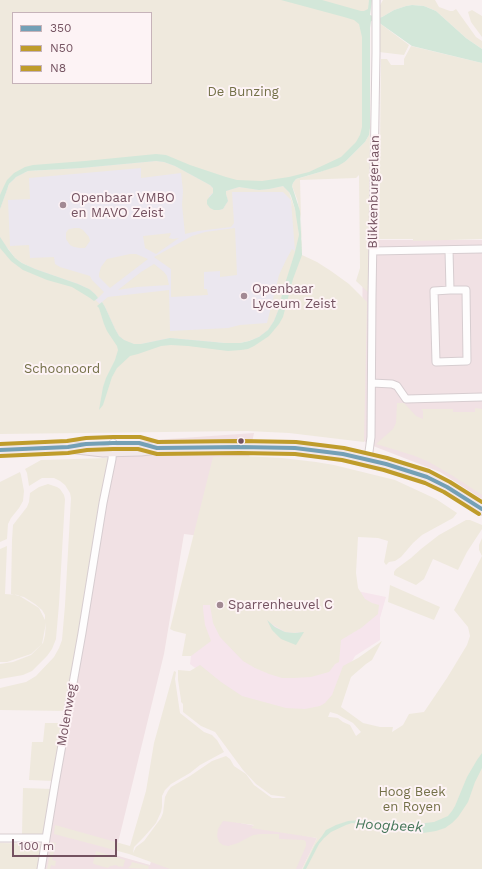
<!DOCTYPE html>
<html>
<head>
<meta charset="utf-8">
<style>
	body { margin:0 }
	#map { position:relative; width:482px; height:869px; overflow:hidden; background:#f8f0f1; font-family:"Work Sans",sans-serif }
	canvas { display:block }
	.legend { position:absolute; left:12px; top:12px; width:140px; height:72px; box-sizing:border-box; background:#fdf3f5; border:1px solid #c6b3b9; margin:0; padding:5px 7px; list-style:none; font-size:12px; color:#745260 }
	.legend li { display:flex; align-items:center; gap:8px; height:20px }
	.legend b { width:20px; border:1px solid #c6b3b9 }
	.scale { position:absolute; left:12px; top:839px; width:105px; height:18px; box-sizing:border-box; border:2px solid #745260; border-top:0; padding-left:5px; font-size:12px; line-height:14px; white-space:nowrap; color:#745260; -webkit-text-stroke:3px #fdf3f5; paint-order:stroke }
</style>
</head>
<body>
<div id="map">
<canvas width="482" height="869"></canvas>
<ul class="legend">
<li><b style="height:5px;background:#74a0b6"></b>350</li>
<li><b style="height:5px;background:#bf9c2b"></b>N50</li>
<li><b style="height:5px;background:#bf9c2b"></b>N8</li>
</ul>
<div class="scale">100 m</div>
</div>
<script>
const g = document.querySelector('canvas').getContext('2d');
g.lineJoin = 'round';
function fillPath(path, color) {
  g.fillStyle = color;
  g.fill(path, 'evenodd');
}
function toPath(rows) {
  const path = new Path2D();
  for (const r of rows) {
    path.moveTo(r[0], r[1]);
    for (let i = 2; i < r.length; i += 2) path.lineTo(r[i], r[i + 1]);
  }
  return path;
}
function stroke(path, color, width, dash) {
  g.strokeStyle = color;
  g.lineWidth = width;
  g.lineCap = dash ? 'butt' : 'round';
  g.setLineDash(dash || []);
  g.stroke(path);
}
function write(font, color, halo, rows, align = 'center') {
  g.font = font + ' "Work Sans",sans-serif';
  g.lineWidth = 4;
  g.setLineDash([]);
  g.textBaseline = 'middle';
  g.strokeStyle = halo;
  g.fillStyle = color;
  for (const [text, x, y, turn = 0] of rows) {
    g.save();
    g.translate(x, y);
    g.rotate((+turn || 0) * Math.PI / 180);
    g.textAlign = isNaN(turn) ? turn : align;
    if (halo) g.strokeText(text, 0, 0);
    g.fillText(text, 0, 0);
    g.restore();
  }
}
const residential = toPath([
	[363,240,482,240,482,499,440,472,368,444,361,439],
	[254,433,232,540,184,534,164,654,115,855,150,865,160,829,185,812,317,838,302,869,39,869,111,443]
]);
const commercial = toPath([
	[203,559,386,597,380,618,380,640,355,656,330,702,313,710,280,710,227,692,190,664]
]);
const education = toPath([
	[155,157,287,181,300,248,279,317,262,338,132,352,0,242,0,200,16,174]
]);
const green = toPath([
	[0,0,369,0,367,131,339,161,287,181,234,185,167,159,31,168,16,174,9,182,0,200],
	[13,13,151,13,151,83,13,83],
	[383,0,435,0,439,7,450,11,453,11,456,9,476,37,482,41,482,49,466,38,436,11,424,6,412,5,406,6,394,10,382,17,379,18,379,7],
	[472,10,482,16,482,37,471,22,468,12],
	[378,22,409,45,404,55,379,52],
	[411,46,482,63,482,239,413,241,413,239,379,239,381,59,387,59,391,65,404,65,404,59],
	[370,128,368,292,356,281,360,268,359,175,356,178,300,180,302,255,317,262,331,271,349,284,367,302,364,442,289,433,247,431,0,434,0,242,22,265,86,291,103,307,118,340,132,352,168,343,237,347,262,338,279,317,284,287,278,311,274,321,268,330,259,337,249,341,240,343,225,343,170,338,141,344,134,344,130,343,124,340,119,336,115,329,105,307,102,302,108,297,169,290,170,331,228,328,240,325,267,323,279,275,286,260,292,249,295,251,291,200,283,192,232,192,234,223,231,227,198,231,185,234,182,205,183,191,181,173,141,178,141,168,29,178,30,199,8,200,10,246,29,245,30,258,54,257,55,264,60,267,90,276,92,280,104,292,98,298,95,294,89,289,78,284,35,269,22,263,15,258,3,242,0,237,0,209,9,184,16,177,28,171,81,168,156,161,164,162,175,166,210,185,213,188,213,193,209,196,219,210,223,209,226,204,228,201,226,194,226,191,233,189,239,187,259,190,269,189,283,186,289,192,295,209,298,222,300,248,302,236,301,219,297,199,292,186,293,183,296,179,320,172,346,161,365,142,369,135],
	[75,228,79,228,83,230,89,237,90,241,85,248,80,248,74,247,70,245,66,239,66,233,67,231,69,229],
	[235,228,237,275,220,277,220,271,204,272,204,289,207,289,208,295,171,297,171,269,154,257,192,236,205,232],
	[171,233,169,238,173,239,179,238,156,254,145,248,143,236],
	[130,254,136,254,148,259,110,288,99,277,99,274,101,267,107,259],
	[154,264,164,272,167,276,169,285,137,287,118,290,141,272],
	[397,403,404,403,416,416,423,419,423,411,421,409,453,409,453,412,475,412,475,408,482,409,482,495,453,476,429,462,415,456,383,446,376,444,393,429,396,423],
	[243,456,282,458,316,462,334,465,395,480,436,499,457,513,453,518,422,535,413,543,401,557,395,561,389,562,386,565,384,562,388,541,378,538,358,537,356,573,358,588,365,599,372,603,379,605,378,614,361,628,341,640,339,662,335,664,329,672,311,677,294,678,282,678,269,674,255,668,243,661,220,637,213,623,210,605,203,605,203,609,205,625,211,641,191,656,182,656,186,634,174,631,170,629,213,457],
	[267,621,285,632,294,633,300,632,281,639],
	[108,458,106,481,67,711,0,710,0,688,26,682,36,676,54,657,59,648,62,640,65,605,71,498,70,493,65,485,60,481,54,478,42,478,29,486,27,473,25,469,41,460],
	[20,472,21,475,24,491,23,501,19,508,11,518,8,524,7,539,0,542,0,482],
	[48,484,57,487,60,489,64,495,65,499,59,604,56,639,52,649,47,656,32,671,23,675,0,679,0,664,13,662,31,655,43,643,45,635,46,623,42,644,31,654,7,662,0,662,0,549,7,546,5,594,18,595,39,608,45,620,45,615,42,610,35,604,24,597,11,594,12,540,13,525,27,507,29,502,30,493,39,487],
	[466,520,470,520,482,525,482,529,467,552,458,570,433,559,424,579,416,585,394,575,394,572,396,569,411,558,421,549,439,535],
	[482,538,482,869,302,869,317,838,251,828,254,825,223,821,218,829,217,836,219,842,223,845,228,846,238,843,253,835,261,834,279,834,279,839,304,840,306,842,306,846,296,869,170,869,129,854,92,844,54,834,55,825,130,846,146,791,154,743,174,671,176,672,175,679,180,713,204,732,212,735,217,740,224,752,200,765,190,773,171,784,165,790,162,796,162,807,161,812,156,823,151,829,143,838,134,847,133,853,136,847,144,841,161,818,163,813,165,797,168,791,171,787,190,776,212,761,226,756,230,759,234,766,246,774,254,785,269,796,272,798,284,798,286,797,271,795,256,784,243,770,215,732,201,726,183,712,183,704,181,702,181,700,178,680,178,670,190,671,200,665,221,682,242,696,286,708,305,709,320,706,325,703,332,695,343,666,358,658,382,641,372,660,366,664,351,677,341,707,363,723,380,727,393,727,392,732,403,725,409,714,424,712,447,678,467,645,470,636,468,627,454,610,482,556,479,550,479,545],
	[330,712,337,714,353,723,361,732,356,736,350,725,343,722,338,718,330,717,328,717],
	[390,585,440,607,434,620,388,602],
	[45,723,65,723,54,781,29,780,32,742,43,742],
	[23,788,53,789,44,834,22,834],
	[52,842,56,843,52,860,56,861,55,866,51,865,50,869,47,869],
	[0,843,43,844,39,869,0,869],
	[96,851,125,860,123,867,120,866,119,867,118,866,116,865,110,866,108,868,94,864,93,863],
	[132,862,149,866,148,869,128,868,131,865]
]);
const water = toPath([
	[281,0,322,0,361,11,364,11,368,9,369,0,372,0,370,15,379,18,382,17,394,10,406,6,412,5,424,6,436,11,466,38,482,49,482,63,412,46,378,22,371,21,370,28,370,128,369,135,365,142,346,161,338,166,320,172,296,179,293,183,292,186,300,211,302,255,293,279,283,317,279,324,269,336,254,346,248,349,241,350,228,351,188,346,171,345,161,346,138,354,130,356,117,368,112,377,103,405,99,410,103,387,106,378,115,360,118,350,117,346,107,331,104,324,99,308,97,306,102,302,105,307,115,329,119,336,124,340,134,344,141,344,170,338,225,343,240,343,249,341,259,337,268,330,274,321,278,311,284,287,295,252,299,235,295,209,291,196,289,192,283,186,269,189,259,190,239,187,226,191,226,194,228,201,226,204,223,209,219,210,214,210,210,208,207,204,207,200,213,193,213,188,210,185,175,166,164,162,156,161,81,168,28,171,16,177,9,184,0,209,0,195,4,186,7,180,14,173,25,167,33,165,85,161,156,154,166,155,190,165,226,177,237,180,262,181,289,177,309,172,341,157,356,142,360,135,362,127,362,37,359,24,354,20,344,17],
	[0,237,8,249,15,258,22,263,35,269,78,284,89,289,95,294,98,298,94,301,90,298,72,287,47,280,23,270,11,261,0,248],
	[267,620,275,627,285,632,294,633,304,632,296,645,281,639,272,630],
	[482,753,482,768,475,782,468,802,458,817,452,823,445,828,436,831,423,833,362,824,352,823,346,825,331,832,324,838,319,844,306,869,303,869,315,845,322,836,326,830,336,825,348,821,360,820,400,824,417,824,434,822,448,816,452,811,455,806,467,777,477,760]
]);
const minor = toPath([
	[449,250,450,290,434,291,436,362,467,361,466,290,450,290],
	[373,251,482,249],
	[372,383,392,384,397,386,406,399,482,397],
	[368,459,371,437,372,296,376,53,376,0],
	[0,838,46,838],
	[41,869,55,784,82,633,103,503,112,459,113,443]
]);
const primary = toPath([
	[0,450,68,447,103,451,141,450,157,448,240,447,295,448,343,454,386,464,427,477,447,487,482,509]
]);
const bus1 = toPath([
	[0,450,68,447,86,444,113,443,139,443,157,448,240,447,295,448,343,454,386,464,427,477,447,487,482,509]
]);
const bus2 = toPath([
	[0,456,68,453,87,450,113,449,138,449,157,454,240,453,295,454,342,460,384,470,425,483,444,492,479,514]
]);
const bus3 = toPath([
	[0,444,67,441,86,438,113,437,140,437,158,442,240,441,296,442,344,448,387,458,429,471,450,482,482,502]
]);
const markers = [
	[63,205,4,"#a28993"],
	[244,296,4,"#a28993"],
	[241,441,3.5,"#745260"],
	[220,605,4,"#a28993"]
];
const parkNames = [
	["De Bunzing",243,92],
	["Schoonoord",62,369],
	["Hoog Beek",412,792],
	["en Royen",412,807]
];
const streetNames = [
	["Blikkenburgerlaan",374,192,-89],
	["Molenweg",67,715,-80]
];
const poiNames = [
	["Openbaar VMBO",71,198],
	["en MAVO Zeist",71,213],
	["Openbaar",252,289],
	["Lyceum Zeist",252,304],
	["Sparrenheuvel C",228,605]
];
const waterNames = [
	["Hoogbeek",389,826,3]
];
fillPath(residential, '#f1e1e4');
fillPath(commercial, '#f6e5ec');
fillPath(education, '#ebe7ef');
fillPath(green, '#efe9dd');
fillPath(water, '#d3e7d9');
stroke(minor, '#d7cdd0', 9);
stroke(primary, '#d9cdd1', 13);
stroke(minor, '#fefdfd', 7);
stroke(primary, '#f2e8e9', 11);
stroke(bus1, '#74a0b6', 4);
stroke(bus2, '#bf9c2b', 4);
stroke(bus3, '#bf9c2b', 4);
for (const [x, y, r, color] of markers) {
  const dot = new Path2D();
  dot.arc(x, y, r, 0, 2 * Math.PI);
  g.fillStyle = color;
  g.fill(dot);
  stroke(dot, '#fdf3f5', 1.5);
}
write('13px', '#737047', '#fdf3f5', parkNames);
write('13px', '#745260', '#fdf3f5', streetNames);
write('13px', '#745260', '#fdf3f5', poiNames, 'left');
write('italic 14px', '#46775a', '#fdf3f5', waterNames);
</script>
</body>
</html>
